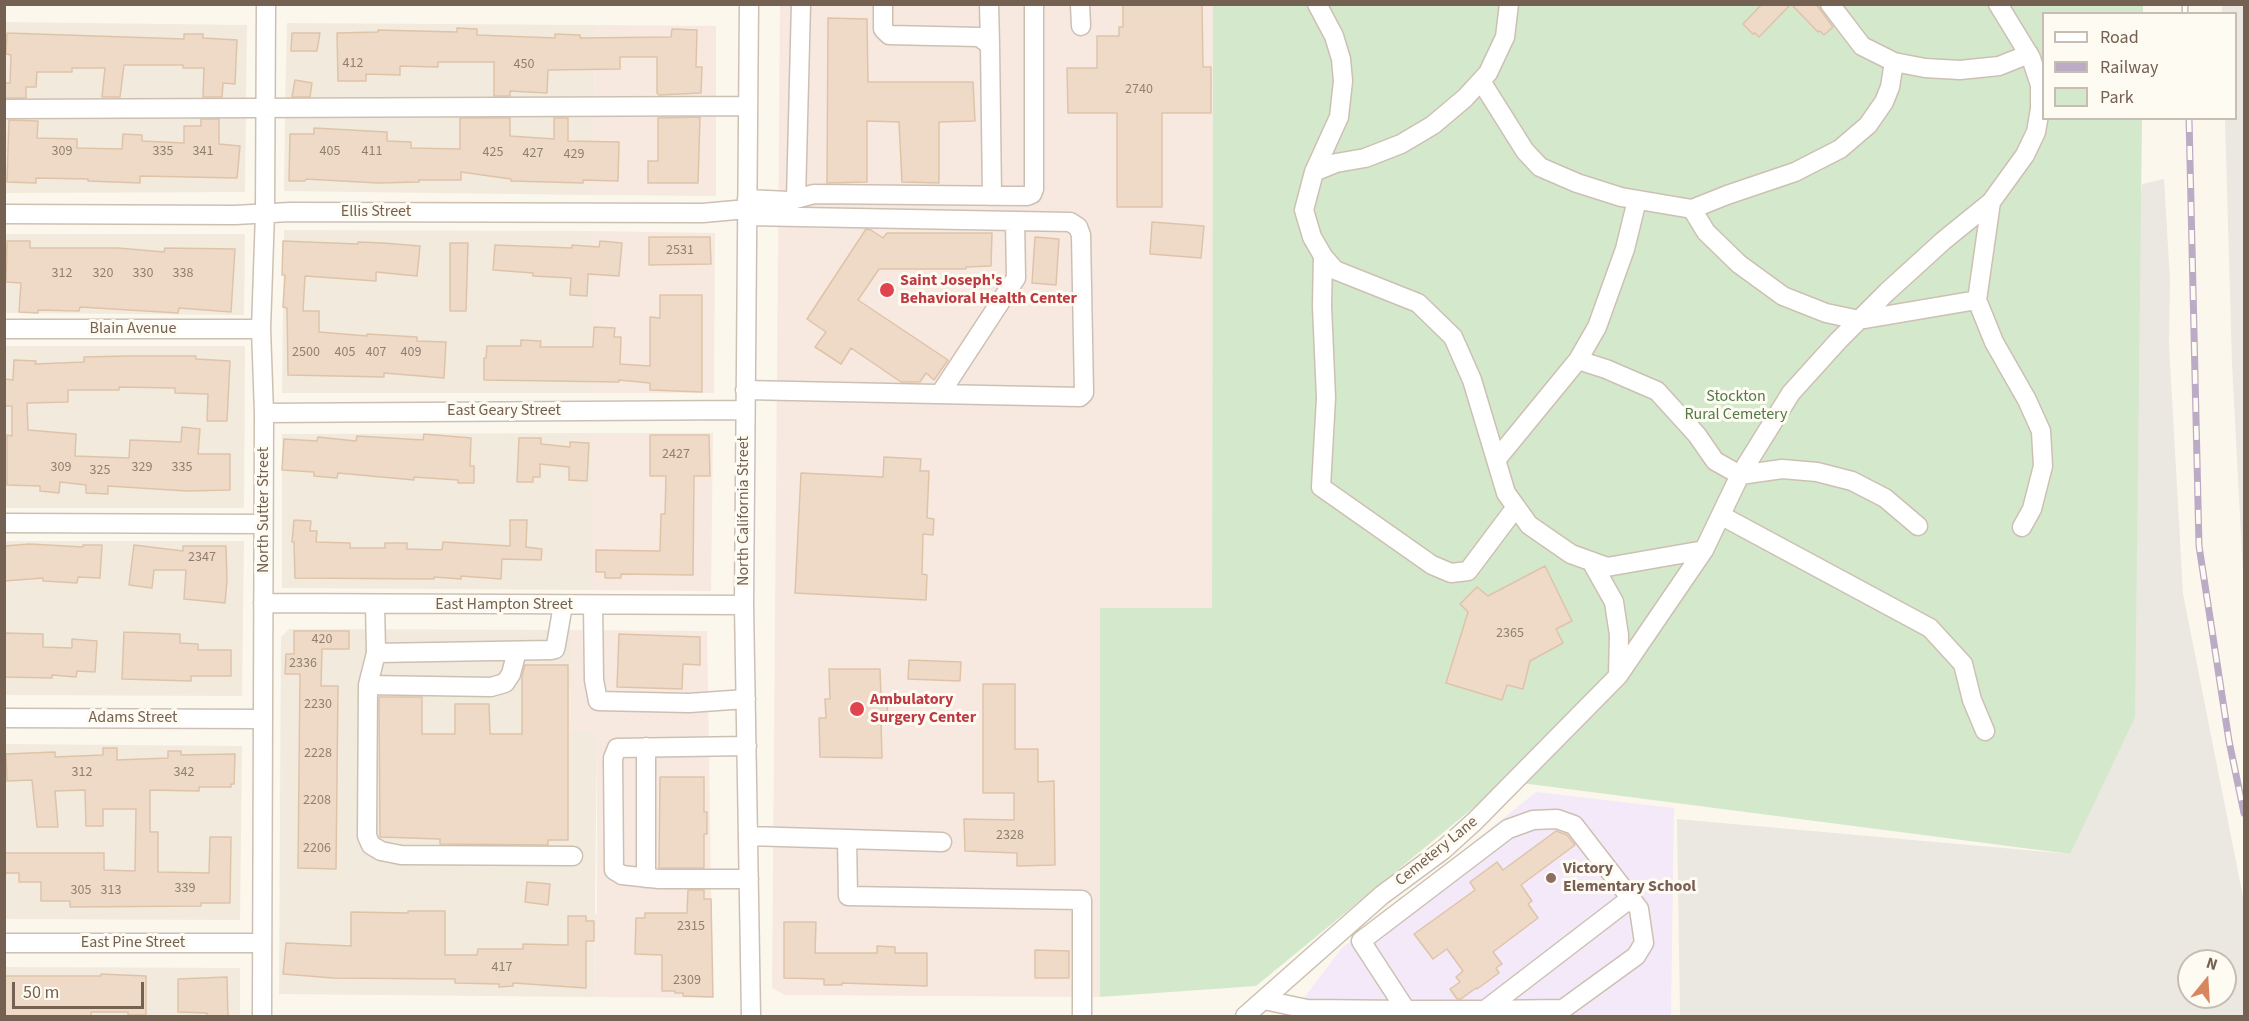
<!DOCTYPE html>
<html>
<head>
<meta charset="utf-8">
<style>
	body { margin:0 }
	#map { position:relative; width:2249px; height:1021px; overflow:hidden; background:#fbf7ed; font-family:"Source Sans 3",sans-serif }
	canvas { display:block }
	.frame { position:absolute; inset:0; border:6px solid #756151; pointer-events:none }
	.legend { position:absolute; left:2042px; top:12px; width:195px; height:108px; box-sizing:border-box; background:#fefbf3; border:2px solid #c7bdb2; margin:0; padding:8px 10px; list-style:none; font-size:18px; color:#756151 }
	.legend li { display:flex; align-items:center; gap:12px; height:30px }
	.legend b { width:30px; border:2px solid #c7bdb2 }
	.north { position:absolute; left:2177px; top:949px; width:60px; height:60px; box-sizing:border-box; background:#fefbf3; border:2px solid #c7bdb2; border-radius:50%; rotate:18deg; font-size:16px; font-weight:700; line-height:24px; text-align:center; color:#756151 }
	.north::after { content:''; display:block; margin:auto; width:21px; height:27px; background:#d8865f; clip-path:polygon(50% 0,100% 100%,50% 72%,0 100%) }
	.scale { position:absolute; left:12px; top:982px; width:132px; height:27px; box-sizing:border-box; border:3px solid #756151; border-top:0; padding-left:8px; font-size:18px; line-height:21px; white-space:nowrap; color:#756151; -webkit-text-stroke:4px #fefbf3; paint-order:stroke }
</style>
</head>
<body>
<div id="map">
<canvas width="2249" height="1021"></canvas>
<div class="frame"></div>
<ul class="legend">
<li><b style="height:8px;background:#fff"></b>Road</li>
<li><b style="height:8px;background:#bcabc5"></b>Railway</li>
<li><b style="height:16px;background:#d4e8cc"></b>Park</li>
</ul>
<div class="north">N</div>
<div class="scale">50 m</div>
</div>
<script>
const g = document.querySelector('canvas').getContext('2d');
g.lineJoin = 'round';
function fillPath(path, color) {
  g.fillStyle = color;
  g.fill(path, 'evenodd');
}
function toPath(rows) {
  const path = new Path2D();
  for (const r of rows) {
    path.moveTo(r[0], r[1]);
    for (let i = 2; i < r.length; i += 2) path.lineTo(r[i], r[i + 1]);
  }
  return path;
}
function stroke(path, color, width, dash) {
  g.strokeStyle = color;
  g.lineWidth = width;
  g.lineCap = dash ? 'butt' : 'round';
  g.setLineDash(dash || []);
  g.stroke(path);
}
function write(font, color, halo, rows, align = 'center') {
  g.font = font + ' "Source Sans 3",sans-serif';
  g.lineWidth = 6;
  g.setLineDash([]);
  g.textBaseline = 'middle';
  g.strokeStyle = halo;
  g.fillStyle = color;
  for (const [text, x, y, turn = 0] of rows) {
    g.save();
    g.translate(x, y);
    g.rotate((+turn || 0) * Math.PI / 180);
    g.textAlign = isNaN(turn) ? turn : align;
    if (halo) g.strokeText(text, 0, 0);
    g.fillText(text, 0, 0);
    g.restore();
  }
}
const residential = toPath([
	[5,22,247,25,246,103,5,103],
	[287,23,595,25,594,106,285,104],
	[246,111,245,192,5,193,4,112],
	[285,112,594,115,593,195,284,191],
	[284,230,592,231,592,393,282,393],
	[4,234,245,234,244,315,5,313],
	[5,346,245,346,244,508,5,508],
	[591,433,591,590,282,588,282,434],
	[5,541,244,541,242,696,5,695],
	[289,629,572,630,570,731,597,731,594,997,279,994,281,637],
	[5,744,242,746,240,920,5,919],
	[5,967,240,968,240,1016,5,1016]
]);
const commercial = toPath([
	[780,5,1213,5,1212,608,1100,608,1100,997,785,995,772,988],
	[595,25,716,26,716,107,594,106],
	[594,115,716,116,716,196,593,195],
	[592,231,715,233,714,393,592,393],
	[591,433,713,433,711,591,591,590],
	[572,630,707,631,713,998,594,997,595,914,597,913,597,732,570,731]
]);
const industrial = toPath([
	[2222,5,2244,5,2244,592,2232,364,2225,119,2236,118,2236,14,2222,13],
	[2164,179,2170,280,2169,345,2183,594,2244,902,2244,1016,1680,1016,1677,819,2070,854,2142,184],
	[2189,961,2225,961,2225,997,2189,997]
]);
const education = toPath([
	[1536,792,1674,808,1671,1016,1290,1016,1342,948]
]);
const green = toPath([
	[1213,5,2143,5,2143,13,2044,14,2044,118,2142,119,2135,717,2070,854,1506,781,1256,986,1100,997,1100,608,1212,608]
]);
const building = toPath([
	[1123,4,1202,4,1203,67,1211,67,1211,113,1162,113,1162,207,1117,207,1117,113,1068,113,1067,68,1097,68,1097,36,1119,36,1119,27,1123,27,1123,4],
	[1762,4,1791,4,1759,37,1755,33,1753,34,1743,24,1762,4],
	[1791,4,1816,4,1833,27,1824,35,1820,31,1818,32,1791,4],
	[828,18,867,19,868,82,973,82,975,121,939,122,939,183,902,182,899,122,867,121,867,182,827,183,828,18],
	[457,28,477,29,477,35,555,38,555,34,580,35,580,38,671,37,672,29,697,30,696,67,702,67,701,93,659,95,657,93,657,57,620,57,620,69,548,70,547,93,510,91,510,96,494,96,494,62,438,62,438,67,400,66,400,75,366,74,366,81,338,81,337,33,378,32,378,30,457,32,457,28],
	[7,33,184,39,184,34,203,34,203,38,237,40,235,84,223,83,222,97,203,97,204,68,183,68,183,65,124,65,120,97,102,97,105,68,72,68,72,72,37,72,36,87,26,87,26,98,4,98,4,83,10,83,11,55,6,54,7,33],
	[292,33,320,33,317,51,291,51,292,33],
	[295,80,312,83,310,97,292,97,295,80],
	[700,117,698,183,648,183,648,161,658,161,658,118,700,117],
	[460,118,510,118,510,136,554,139,554,118,568,118,568,141,619,142,618,181,583,180,583,183,511,181,511,179,461,172,461,180,419,180,419,182,378,183,306,179,305,181,289,181,290,134,314,134,314,128,387,132,387,141,411,142,411,148,460,149,460,118],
	[201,119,219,119,219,144,240,146,237,178,140,176,140,183,88,181,88,179,36,178,36,183,7,182,9,120,38,121,37,138,77,139,77,148,122,149,123,134,142,135,142,141,184,143,184,126,201,126,201,119],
	[1152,222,1204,226,1201,258,1150,254,1152,222],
	[866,229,871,230,883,238,887,233,992,233,991,266,966,267,966,269,879,269,858,300,948,360,934,380,926,373,920,382,901,382,851,348,841,364,815,347,826,332,807,319,866,229],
	[649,237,710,237,711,264,649,265,649,237],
	[1035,237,1059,239,1056,285,1032,283,1035,237],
	[7,241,30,241,30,248,118,248,164,252,165,248,235,249,231,312,179,308,178,313,80,307,79,311,38,310,38,313,19,312,21,283,6,282,7,241],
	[283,241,358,244,358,242,383,243,420,246,417,276,376,272,376,281,305,276,303,311,319,311,319,332,367,336,367,334,417,337,417,341,446,342,444,378,384,373,384,377,288,375,287,308,283,307,285,275,282,275,283,241],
	[600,241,622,243,619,276,588,274,587,296,570,295,571,278,533,276,533,273,493,270,495,245,572,248,572,245,599,247,600,241],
	[450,243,468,243,466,311,450,311,450,243],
	[660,295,702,295,702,392,650,390,650,383,619,380,619,382,484,380,484,358,486,358,487,346,521,346,521,340,541,341,540,347,593,347,594,327,615,328,614,337,621,337,620,364,650,366,650,317,660,318,660,295],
	[128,356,196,356,196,359,230,361,227,421,207,421,208,394,175,393,175,388,119,387,119,390,68,390,68,402,27,403,28,430,76,434,75,456,129,458,130,440,181,442,182,427,200,429,198,454,230,454,230,490,187,491,108,486,108,494,86,493,86,485,60,482,59,493,40,491,40,486,7,485,7,435,12,436,12,406,4,406,5,379,13,380,14,360,36,361,35,364,84,362,84,357,128,356],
	[424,434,471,438,470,466,474,466,474,483,458,483,458,480,414,477,414,480,338,473,337,478,314,476,314,472,282,470,284,439,317,441,318,437,356,441,357,436,423,440,424,434],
	[650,435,709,435,710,476,694,476,693,575,621,574,621,578,605,578,605,572,596,572,596,550,660,551,661,514,665,514,666,476,650,476,650,435],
	[519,438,541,438,541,444,570,447,570,442,589,443,587,481,569,480,569,467,540,464,540,477,533,477,533,482,517,482,519,438],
	[884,457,921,459,920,471,929,471,927,518,934,519,933,535,923,534,922,574,927,575,926,600,795,593,801,473,883,477,884,457],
	[294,520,311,521,310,531,317,531,316,542,350,543,350,548,385,548,385,543,407,543,407,549,442,550,443,542,510,546,510,520,527,520,526,547,542,549,541,560,502,559,501,579,461,576,461,579,434,577,434,579,295,578,294,542,292,542,294,520],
	[30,544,83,547,83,545,102,545,100,578,78,577,77,583,43,581,43,578,4,581,4,546,30,544],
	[134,545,183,551,183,546,226,546,227,580,225,603,184,599,186,570,154,570,152,588,129,585,134,545],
	[1545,566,1572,621,1556,629,1563,643,1530,661,1523,689,1507,685,1502,700,1446,683,1468,612,1460,604,1477,587,1488,596,1545,566],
	[294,631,349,631,349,649,322,649,321,686,338,686,336,869,298,868,300,674,285,674,286,654,294,654,294,631],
	[124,632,180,634,180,643,198,644,198,650,231,650,231,676,191,676,191,681,122,679,124,632],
	[4,633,43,634,43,647,72,648,72,639,97,641,95,672,77,671,76,677,52,675,52,678,4,677,4,633],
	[619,634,700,637,700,665,683,664,682,689,617,687,619,634],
	[909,660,961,662,960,681,908,679,909,660],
	[525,665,568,665,568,840,548,840,548,845,440,844,440,839,380,837,379,697,422,697,422,734,455,734,455,704,489,704,490,734,522,734,522,676,525,665],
	[829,669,880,669,881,697,887,697,888,722,881,722,882,758,820,757,819,718,826,718,825,699,830,699,829,669],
	[983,684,1015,684,1015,749,1038,749,1038,782,1054,781,1055,865,1017,866,1017,853,965,851,964,819,1014,820,1014,793,983,793,983,684],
	[103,748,117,748,117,760,168,758,168,751,181,751,181,755,235,754,234,784,231,784,231,787,199,787,199,791,150,790,150,832,158,832,158,872,209,873,210,837,231,837,230,903,201,903,201,906,70,907,70,901,41,901,41,882,19,882,19,873,4,873,4,853,104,853,104,870,135,871,136,809,103,809,103,826,86,826,85,790,55,791,58,827,37,827,32,780,7,781,6,754,55,752,55,757,103,755,103,748],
	[660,777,704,777,704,812,707,812,707,834,704,834,704,868,659,868,660,777],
	[1556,831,1567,835,1575,845,1521,885,1532,901,1528,904,1538,918,1493,952,1502,964,1496,968,1499,973,1477,989,1476,988,1461,999,1457,999,1450,989,1460,982,1456,977,1463,971,1447,949,1433,959,1414,934,1475,890,1470,882,1497,862,1503,870,1556,831],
	[527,882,550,884,548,905,525,902,527,882],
	[688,890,704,890,704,899,711,899,713,997,683,996,683,993,675,993,675,991,662,991,662,955,635,954,636,918,645,918,645,913,687,913,688,890],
	[408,911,445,911,445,955,477,955,478,949,523,949,523,944,568,945,568,916,586,916,586,921,594,921,594,941,586,941,586,988,513,983,513,986,499,987,499,984,455,983,455,979,333,978,283,974,286,943,351,946,351,912,408,913,408,911],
	[784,922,816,922,815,953,877,953,877,946,895,947,895,953,927,953,927,986,842,983,842,985,824,985,824,979,784,978,784,922],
	[1035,950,1069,951,1069,978,1035,978,1035,950],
	[101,974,146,976,146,1015,128,1015,128,1012,91,1012,91,1016,4,1016,4,976,101,976,101,974],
	[227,977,228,1017,207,1017,207,1013,178,1012,178,979,227,977]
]);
const minor = toPath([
	[749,4,744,605,751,1016],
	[883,4,883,29,889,35,979,37,990,45,992,196],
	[989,4,990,45],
	[1080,4,1081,26],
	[1509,4,1505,37,1488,73,1465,98,1433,125,1401,144,1365,158,1336,163,1314,172,1304,210,1312,237,1323,256,1335,270,1418,303,1453,337,1472,380,1506,493,1529,525,1571,554,1607,567,1704,550],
	[1830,4,1862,46,1894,62,1925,68,1960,70,1999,66,2029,54],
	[1481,81,1525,151,1540,167,1577,183,1621,197,1692,209,1727,195,1795,172,1840,149,1868,125,1884,102,1890,87,1894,62],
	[4,109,748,106],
	[1314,172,1339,117,1343,81,1341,59,1334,36,1317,4],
	[747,199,788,201,814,194,1027,196,1032,194,1034,189,1034,4],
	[796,199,801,4],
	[1991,202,1977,300,1994,342,2027,400,2041,431,2043,466,2032,509,2022,527],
	[1692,209,1706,232,1739,264,1783,296,1826,313,1859,320,1977,300],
	[4,214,235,215,290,212,703,213,747,209],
	[1323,256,1322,306,1326,398,1321,487,1432,565,1451,573,1468,571,1516,507],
	[4,329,261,329],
	[1578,360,1606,369,1657,391,1697,435,1715,461,1740,475,1782,469,1817,472,1852,481,1885,498,1918,526],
	[745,390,1080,397,1084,393,1081,235,1078,227,1070,222,747,216],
	[940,394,1016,278,1015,221],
	[264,413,745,410],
	[1496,460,1578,360,1597,327,1625,249,1637,200],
	[1722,516,1930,628,1963,664,1972,700,1985,731],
	[4,523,263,524],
	[1591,561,1614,602,1619,635,1618,676],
	[263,603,744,605],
	[375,604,376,653,368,685,367,836,371,845,381,851,401,855,573,856],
	[593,605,594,680,598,701,689,703,746,699],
	[376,653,551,650,555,649,556,645,563,605],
	[368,685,491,687,505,683,511,674,517,651],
	[4,718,262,719],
	[747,746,617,748,613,758,614,870,622,875,659,879,749,879],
	[646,747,646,878],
	[748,836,847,839,848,896,1082,900,1082,1016],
	[847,839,942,842],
	[4,943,262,943],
	[1264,1000,1307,1009,1406,1010,1485,1010,1563,1009,1636,956,1644,943,1639,909,1574,825,1557,819,1533,820,1508,829,1361,941,1406,1010],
	[1485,1010,1631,898],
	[262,1016,264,413,261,329,265,213,266,4],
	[1245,1016,1382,895,1443,850,1475,821,1618,676,1704,550,1740,475,1791,393,1838,341,1887,292,1943,241,1991,202,2025,155,2036,132,2040,109,2040,85,2031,58,1998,4]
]);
const rail = toPath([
	[2185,4,2185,14],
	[2189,118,2199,546,2229,741,2244,813]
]);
const markers = [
	[887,290,8,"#e0444e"],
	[857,709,8,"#e0444e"],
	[1551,878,6,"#8d6e63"]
];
const numberNames = [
	["412",353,64],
	["450",524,65],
	["2740",1139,90],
	["309",62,152],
	["335",163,152],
	["341",203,152],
	["405",330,152],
	["411",372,152],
	["425",493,153],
	["427",533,154],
	["429",574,155],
	["2531",680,251],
	["312",62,274],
	["320",103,274],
	["330",143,274],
	["338",183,274],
	["2500",306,353],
	["405",345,353],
	["407",376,353],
	["409",411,353],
	["2427",676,455],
	["309",61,468],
	["329",142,468],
	["335",182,468],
	["325",100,471],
	["2347",202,558],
	["2365",1510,634],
	["420",322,640],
	["2336",303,664],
	["2230",318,705],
	["2228",318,754],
	["312",82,773],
	["342",184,773],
	["2208",317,801],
	["2328",1010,836],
	["2206",317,849],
	["339",185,889],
	["305",81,891],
	["313",111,891],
	["2315",691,927],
	["417",502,968],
	["2309",687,981]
];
const streetNames = [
	["Ellis Street",376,212],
	["Blain Avenue",133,329],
	["East Geary Street",504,411],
	["North Sutter Street",264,510,-90],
	["North California Street",744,511,-90],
	["East Hampton Street",504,605],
	["Adams Street",133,718],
	["Cemetery Lane",1437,852,-39],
	["East Pine Street",133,943]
];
const healthNames = [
	["Saint Joseph's",900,281],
	["Behavioral Health Center",900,299],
	["Ambulatory",870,700],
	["Surgery Center",870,718]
];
const parkNames = [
	["Stockton",1736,397],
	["Rural Cemetery",1736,415]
];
const educationNames = [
	["Victory",1563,869],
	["Elementary School",1563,887]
];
fillPath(residential, '#f2eadc');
fillPath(commercial, '#f7e9df');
fillPath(industrial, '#ebe7e1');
fillPath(education, '#f4e9f8');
fillPath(green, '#d4e8cc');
fillPath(building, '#eedac7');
stroke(building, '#dfc3a9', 1.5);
stroke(minor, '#cdc0b3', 21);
stroke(minor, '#fff', 18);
stroke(rail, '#bcabc5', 7);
stroke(rail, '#fefbf3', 4.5, [14]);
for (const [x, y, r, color] of markers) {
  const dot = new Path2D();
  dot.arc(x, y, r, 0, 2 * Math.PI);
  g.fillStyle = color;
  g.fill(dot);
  stroke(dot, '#fefbf3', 2);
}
write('14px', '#937f6e', null, numberNames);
write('16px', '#756151', '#fefbf3', streetNames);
write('bold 16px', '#be3a42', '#fefbf3', healthNames, 'left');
write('16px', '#53794a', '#fefbf3', parkNames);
write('bold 16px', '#785e54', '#fefbf3', educationNames, 'left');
</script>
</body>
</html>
